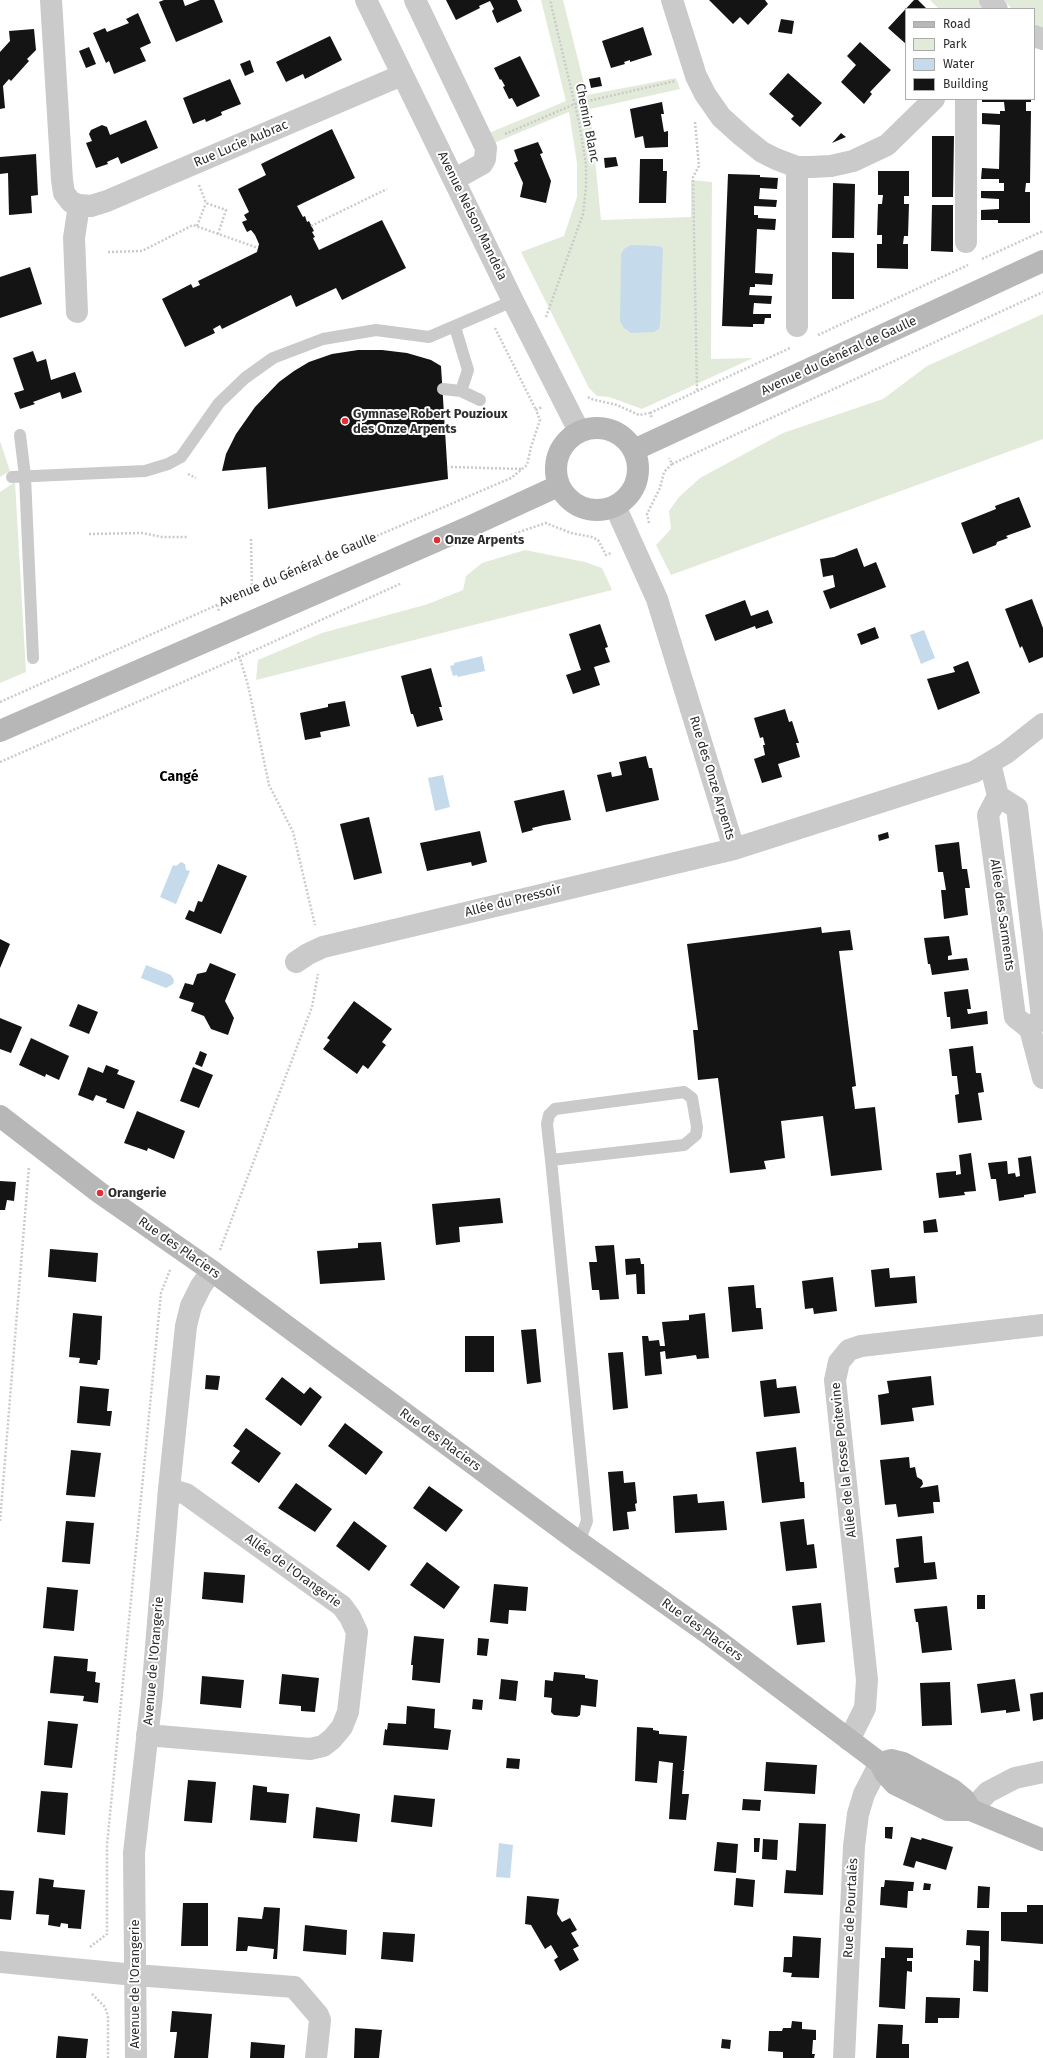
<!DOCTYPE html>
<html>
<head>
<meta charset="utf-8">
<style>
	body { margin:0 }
	#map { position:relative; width:1043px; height:2058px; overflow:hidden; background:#fff; font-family:"Fira Sans",sans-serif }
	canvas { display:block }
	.legend { position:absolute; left:905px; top:8px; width:130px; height:92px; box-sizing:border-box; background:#fff; border:1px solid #ababab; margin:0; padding:5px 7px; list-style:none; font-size:12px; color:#2d2d2d }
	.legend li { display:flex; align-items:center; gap:8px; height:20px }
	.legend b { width:20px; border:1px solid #ababab }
</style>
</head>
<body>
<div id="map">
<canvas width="1043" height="2058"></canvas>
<ul class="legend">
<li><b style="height:5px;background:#b7b7b7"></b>Road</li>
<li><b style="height:11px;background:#e2ebda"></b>Park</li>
<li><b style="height:11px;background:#c5dbeb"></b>Water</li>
<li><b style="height:11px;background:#141414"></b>Building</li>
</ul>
</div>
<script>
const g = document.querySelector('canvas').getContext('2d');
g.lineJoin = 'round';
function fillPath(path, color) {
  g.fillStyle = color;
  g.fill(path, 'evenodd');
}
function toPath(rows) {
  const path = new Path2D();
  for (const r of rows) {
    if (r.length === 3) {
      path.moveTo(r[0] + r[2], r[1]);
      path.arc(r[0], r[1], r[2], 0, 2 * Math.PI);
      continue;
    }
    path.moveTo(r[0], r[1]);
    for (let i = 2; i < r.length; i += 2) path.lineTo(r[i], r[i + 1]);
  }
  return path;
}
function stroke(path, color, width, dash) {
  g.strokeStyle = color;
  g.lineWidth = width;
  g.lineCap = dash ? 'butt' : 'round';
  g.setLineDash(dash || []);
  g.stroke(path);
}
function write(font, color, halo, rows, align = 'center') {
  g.font = font + ' "Fira Sans",sans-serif';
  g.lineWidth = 4;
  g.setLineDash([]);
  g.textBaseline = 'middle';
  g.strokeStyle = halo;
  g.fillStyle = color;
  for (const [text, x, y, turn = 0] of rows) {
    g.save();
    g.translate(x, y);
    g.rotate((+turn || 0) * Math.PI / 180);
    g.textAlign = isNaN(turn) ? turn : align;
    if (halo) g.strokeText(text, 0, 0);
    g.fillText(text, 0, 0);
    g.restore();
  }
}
const green = toPath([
	[541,0,563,0,587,95,676,78,680,89,590,109,601,220,691,217,691,180,712,182,711,359,753,358,642,409,609,397,597,396,589,388,521,252,564,236,577,197,577,163,569,112,494,143,489,133,566,101],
	[930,0,981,0,987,9,939,9],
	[1004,0,1043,0,1043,32,1034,29,1034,9,1012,9],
	[1043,314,1043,439,671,575,656,545,671,529,669,511,679,497,700,478,783,433,883,399,927,366],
	[0,441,10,471,0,477],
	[15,482,26,672,0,683,0,492],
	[525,550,585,562,602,568,612,590,256,680,258,660,322,633,428,604,463,590,466,576,482,563]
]);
const water = toPath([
	[631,245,659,246,663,248,660,324,659,329,654,332,631,333,624,328,620,321,621,254,624,249],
	[924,630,935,658,921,664,910,635],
	[482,656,485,671,458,677,457,675,453,676,450,666,454,665,454,663],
	[443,775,450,807,435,811,428,778],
	[181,862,185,864,186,870,190,871,176,904,160,897,173,865,176,866],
	[146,965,171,975,174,980,173,984,166,988,141,978],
	[499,1843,513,1845,510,1878,496,1877]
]);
const building = toPath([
	[164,0,183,0,185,6,200,0,214,0,223,22,176,42,159,2],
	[446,0,517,0,522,11,497,23,492,11,494,9,490,1,479,6,480,8,456,20],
	[709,0,765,0,768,4,748,25,740,17,733,24],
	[914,0,918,0,927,9,906,9,906,44,888,28],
	[138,13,151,43,140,48,146,61,114,74,109,61,106,63,93,33,105,28,107,32,129,23,126,19],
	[781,19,794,21,792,34,778,32],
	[643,27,652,55,630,62,630,60,624,62,625,64,611,68,602,41],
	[34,29,36,50,27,59,29,61,11,81,9,79,3,86,5,108,0,109,0,52,10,41,9,31],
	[330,36,342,60,305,79,303,74,286,82,276,62],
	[860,42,891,70,870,92,872,94,864,104,841,82,856,65,847,56],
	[89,47,96,64,86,68,79,51],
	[520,56,540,96,517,107,512,98,509,99,503,87,505,86,501,79,500,80,494,68],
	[250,60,254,72,245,76,240,64],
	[788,73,822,103,800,127,791,119,794,116,769,94],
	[600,77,602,86,591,88,589,79],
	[230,79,241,104,221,112,222,115,206,122,205,119,193,124,183,98],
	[982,99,1031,99,1031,102,1026,102,1026,111,1031,111,1030,183,1026,183,1025,192,1030,192,1030,223,998,223,998,220,981,220,981,210,999,209,999,199,981,198,981,191,1004,191,1004,183,999,183,999,179,981,179,982,168,999,169,1000,125,982,124,982,113,1000,114,1000,111,1005,111,1004,102,982,102],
	[662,102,664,114,661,114,664,132,668,131,668,147,645,148,643,136,635,138,630,109],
	[146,120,158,148,121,164,118,157,107,162,108,164,96,168,86,143,92,141,89,134,91,130,102,125,107,127,110,135],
	[332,129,355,178,297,206,303,217,305,216,307,222,309,221,314,231,312,232,315,237,313,238,319,250,382,220,406,268,342,300,336,288,296,307,291,295,222,329,220,325,213,329,215,333,185,347,162,299,191,284,193,288,200,285,198,281,257,252,259,244,255,235,251,230,247,232,242,222,247,220,244,215,249,212,238,189,266,175,261,164],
	[841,133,846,137,832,143],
	[932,136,954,136,953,197,932,197],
	[538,142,543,153,540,154,551,181,546,203,520,197,523,183,514,163,518,161,514,150],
	[36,154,38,195,31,196,32,213,9,215,8,173,0,174,0,157],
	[616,157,618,166,605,168,604,158],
	[640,159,663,159,663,171,667,171,666,203,639,203],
	[878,171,909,171,909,196,904,196,904,204,909,204,908,236,904,236,903,244,908,244,908,269,877,268,877,244,882,244,882,235,877,235,878,204,882,204,883,195,878,195],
	[728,174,760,175,760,177,778,178,777,189,760,188,759,199,777,200,776,207,754,206,754,215,758,215,758,218,776,219,775,230,757,229,755,273,773,274,772,285,755,284,755,287,750,287,749,295,772,296,771,304,754,303,753,314,771,314,771,318,765,318,764,324,753,324,753,327,722,326],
	[833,183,855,184,854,238,832,238],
	[932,205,953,205,953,252,931,251],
	[832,252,854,253,854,299,832,299],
	[30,267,42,304,0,318,0,277],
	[358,350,382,350,407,353,431,360,441,366,448,479,268,509,266,467,222,471,226,454,236,434,255,407,279,382,294,371,309,362,332,354],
	[33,351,37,362,46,359,51,380,75,372,82,392,62,399,60,392,33,402,35,404,20,409,14,393,24,390,13,358],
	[1019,497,1031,527,1006,536,1008,538,997,542,996,545,973,554,961,523,996,509,995,506],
	[857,548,864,567,876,562,886,587,830,609,823,591,835,587,833,575,823,577,820,559,834,557],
	[1032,599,1043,628,1043,657,1029,663,1022,646,1020,648,1005,609],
	[745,600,751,616,768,610,773,623,756,629,755,626,715,641,705,615],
	[600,624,608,647,605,648,610,662,594,667,600,685,573,694,566,675,581,670,569,634],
	[875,627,879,638,861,645,857,634],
	[968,661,980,693,938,710,927,679,955,672,953,667],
	[431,668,442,707,439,707,443,720,417,727,413,714,411,714,401,676],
	[345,701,350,726,320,732,321,737,305,740,300,713,328,707,328,704],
	[785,709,789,722,792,721,799,743,796,743,800,757,778,764,782,777,762,783,754,759,765,755,763,745,765,745,763,737,760,738,754,718],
	[646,756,649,768,652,768,659,800,606,812,597,775,611,772,612,777,622,775,619,762],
	[564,790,571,820,544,825,532,828,533,830,522,833,514,801],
	[369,817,382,873,354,880,340,824],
	[480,831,487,862,472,866,471,862,427,871,420,843],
	[888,832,889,838,879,841,878,835],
	[959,842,962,869,967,869,970,888,965,888,968,915,944,919,941,890,946,890,943,872,938,872,935,845],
	[218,864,247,876,221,934,185,919,189,910,194,912,198,901,202,902],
	[821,927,822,933,850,930,853,950,839,951,856,1086,852,1087,855,1109,875,1107,882,1170,831,1176,823,1116,781,1121,785,1158,764,1161,766,1169,730,1173,718,1078,698,1080,693,1030,698,1030,687,944],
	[949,936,952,955,948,956,948,960,967,958,969,970,932,975,930,964,928,964,924,938],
	[0,939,10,944,0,968],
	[210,963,236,974,225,1001,234,1018,228,1035,211,1029,204,1016,191,1011,194,1003,179,998,185,983,193,985,197,974,206,972],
	[968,989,971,1009,967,1009,968,1014,987,1011,988,1024,951,1029,950,1017,947,1017,944,992],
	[354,1001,392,1029,382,1042,386,1045,368,1069,363,1065,357,1074,323,1049,330,1040,327,1038],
	[78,1004,98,1012,89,1034,69,1026],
	[0,1018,22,1027,11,1053,0,1049],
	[31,1038,69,1056,59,1080,46,1074,45,1077,19,1065],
	[973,1046,976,1073,981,1073,984,1092,978,1093,982,1120,958,1123,955,1095,959,1094,957,1076,952,1076,949,1049],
	[200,1051,207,1054,202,1067,195,1064],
	[106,1065,119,1070,117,1074,135,1081,124,1109,106,1102,107,1099,96,1095,93,1101,78,1095,88,1067,103,1073],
	[193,1067,213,1075,199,1108,180,1101],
	[137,1111,185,1131,174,1159,148,1148,147,1151,124,1143],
	[971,1153,976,1191,964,1192,965,1195,939,1198,936,1173,956,1171,956,1175,961,1174,959,1155],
	[1031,1156,1036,1193,1024,1195,1024,1197,999,1201,996,1179,991,1179,988,1163,1007,1161,1008,1174,1015,1173,1016,1177,1020,1176,1018,1158],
	[0,1181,16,1182,14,1201,7,1200,5,1210,0,1210],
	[500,1198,503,1223,459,1227,460,1242,436,1245,432,1204],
	[936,1219,938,1232,924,1233,923,1221],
	[381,1242,385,1280,320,1284,317,1251,358,1248,358,1243],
	[614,1245,619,1299,600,1300,599,1290,592,1290,589,1262,597,1262,595,1246],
	[50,1249,98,1253,96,1282,48,1277],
	[640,1258,641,1264,644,1264,645,1294,637,1294,636,1274,626,1275,625,1259],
	[889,1268,890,1278,915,1276,917,1303,875,1307,871,1270],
	[833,1277,837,1311,814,1314,813,1308,805,1309,802,1281],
	[754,1285,756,1308,761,1308,763,1329,732,1332,728,1287],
	[73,1313,102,1316,100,1360,98,1360,97,1365,79,1363,80,1358,69,1357],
	[705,1313,709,1358,697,1359,696,1355,666,1359,665,1351,660,1352,662,1374,645,1376,642,1336,648,1336,649,1341,659,1340,660,1346,665,1346,662,1322,689,1320,689,1315],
	[536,1329,541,1382,527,1384,521,1330],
	[465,1336,494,1336,494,1372,465,1372],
	[623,1352,628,1408,613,1410,608,1353],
	[206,1375,220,1376,218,1390,205,1389],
	[931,1376,934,1405,912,1408,914,1421,881,1425,878,1395,889,1393,887,1381],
	[282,1377,304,1394,310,1387,322,1397,301,1426,265,1399],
	[776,1379,777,1388,796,1386,800,1413,764,1417,760,1381],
	[80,1386,109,1389,107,1411,112,1411,110,1426,77,1423],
	[345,1423,383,1452,366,1475,328,1446],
	[246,1428,281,1453,259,1483,231,1463,240,1451,233,1446],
	[796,1447,800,1482,804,1482,805,1498,762,1503,756,1452],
	[71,1450,101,1453,95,1497,66,1495],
	[909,1457,910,1468,915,1467,917,1477,922,1480,923,1484,920,1488,938,1485,940,1502,933,1502,934,1513,898,1517,896,1504,885,1505,880,1460],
	[623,1471,624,1483,635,1482,637,1503,635,1504,636,1511,627,1512,629,1529,613,1531,608,1472],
	[296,1483,332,1509,315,1532,278,1508],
	[429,1486,463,1510,446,1532,413,1508],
	[697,1494,698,1503,724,1501,727,1530,675,1533,673,1496],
	[804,1519,807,1545,814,1544,817,1568,786,1571,780,1522],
	[66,1521,94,1523,90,1564,62,1562],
	[354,1521,387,1546,369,1571,336,1546],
	[922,1536,924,1563,935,1562,937,1579,896,1583,894,1568,899,1567,896,1539],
	[427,1562,460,1587,444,1609,410,1585],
	[204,1572,245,1575,243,1603,202,1599],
	[494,1584,528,1587,526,1611,509,1610,508,1624,490,1622],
	[47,1587,78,1590,74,1631,43,1628],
	[977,1595,985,1595,985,1609,977,1609],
	[821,1603,825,1642,797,1645,792,1606],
	[947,1606,952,1650,922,1653,918,1622,916,1622,914,1609],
	[414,1636,444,1639,440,1683,412,1680,413,1665,411,1665],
	[478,1638,489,1639,487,1656,477,1655],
	[54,1656,88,1659,87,1671,96,1672,95,1682,100,1683,98,1703,83,1701,84,1696,50,1693],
	[554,1672,585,1675,585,1678,598,1680,596,1707,581,1705,580,1715,577,1717,554,1715,551,1712,552,1698,544,1697,545,1680,553,1681],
	[282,1674,319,1678,315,1712,301,1711,301,1706,279,1704],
	[202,1676,244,1680,241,1708,200,1704],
	[501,1679,518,1681,516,1701,499,1699],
	[1015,1679,1020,1711,1006,1713,1006,1710,981,1713,977,1684],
	[950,1682,952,1725,922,1726,920,1683],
	[1043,1692,1043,1719,1033,1721,1030,1694],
	[473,1699,483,1700,482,1710,472,1709],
	[407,1706,435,1709,434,1728,451,1730,448,1750,383,1745,385,1729,387,1730,388,1723,406,1724],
	[48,1721,78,1724,72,1768,44,1765],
	[637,1727,653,1728,653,1730,659,1731,659,1734,687,1736,684,1770,682,1770,684,1771,682,1794,689,1794,686,1820,669,1819,673,1763,659,1761,657,1783,635,1781],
	[507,1758,520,1759,519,1769,506,1768],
	[766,1762,817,1765,815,1794,764,1791],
	[188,1780,216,1782,212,1823,184,1821],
	[253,1785,267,1787,267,1792,289,1794,286,1823,250,1820],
	[41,1791,68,1793,65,1835,37,1832],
	[394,1795,435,1799,432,1827,391,1822],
	[743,1799,761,1800,760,1811,742,1810],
	[316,1807,360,1814,357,1842,313,1838],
	[799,1823,826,1824,823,1895,784,1893,786,1870,796,1871],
	[885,1827,893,1827,892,1839,885,1838],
	[911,1837,921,1840,922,1838,953,1847,946,1870,916,1861,914,1868,903,1865],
	[754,1838,760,1838,759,1852,754,1852],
	[763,1839,778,1840,777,1860,762,1859],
	[717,1842,738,1844,736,1873,714,1871],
	[39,1878,54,1880,53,1887,85,1890,81,1929,68,1928,68,1924,61,1923,60,1927,48,1925,49,1915,36,1914],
	[736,1878,755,1880,753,1907,734,1905],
	[885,1880,914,1882,913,1891,908,1891,907,1908,880,1905,881,1887,884,1887],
	[924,1883,931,1884,930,1890,923,1890],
	[978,1886,990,1887,989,1908,977,1908],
	[0,1890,14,1891,11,1920,0,1919],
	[527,1896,559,1899,557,1914,562,1922,570,1918,577,1930,571,1933,579,1946,573,1949,579,1960,560,1971,554,1960,558,1957,551,1945,545,1949,531,1925,525,1924],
	[183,1903,208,1903,208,1946,181,1946],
	[1027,1905,1043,1905,1043,1944,1001,1941,1001,1912,1027,1912],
	[264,1907,280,1908,277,1959,273,1959,274,1949,248,1946,247,1951,236,1951,238,1917,262,1919],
	[305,1925,347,1930,346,1955,303,1951],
	[967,1930,989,1931,988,1992,973,1991,974,1960,980,1961,980,1946,966,1945],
	[383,1932,415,1934,413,1962,381,1959],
	[793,1936,821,1938,819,1978,791,1977,792,1973,783,1972,784,1957,792,1957],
	[885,1947,913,1948,913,1958,907,1958,907,1961,912,1961,912,1972,907,1971,905,2009,879,2007,881,1958,885,1958],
	[926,1997,960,1998,959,2018,938,2018,938,2023,925,2023],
	[172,2011,212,2014,208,2058,174,2058,177,2032,170,2032],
	[792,2021,802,2022,802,2029,816,2030,816,2040,813,2040,812,2054,815,2054,814,2058,783,2058,783,2052,768,2051,769,2031,782,2031,783,2028,791,2028],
	[878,2024,903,2025,902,2044,909,2044,909,2058,876,2058],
	[355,2028,382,2030,379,2058,354,2058],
	[58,2036,88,2039,86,2058,56,2058],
	[722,2039,731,2040,730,2049,721,2048],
	[251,2042,285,2045,284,2058,250,2058]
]);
const path = toPath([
	[695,122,699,166,693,177,697,391],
	[505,134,575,104,675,81],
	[199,185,206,203,226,210,218,234],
	[197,226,206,203],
	[311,226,387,189],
	[108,252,142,251,193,225,258,248],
	[982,259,1043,231],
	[546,317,583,214,586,187,586,164,579,122,550,0],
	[495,328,536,410],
	[818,335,968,265],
	[588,397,591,399,617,405,639,415,650,413,652,418],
	[650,413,790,348],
	[672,464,1043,292],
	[451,467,522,469],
	[188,474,196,478],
	[649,523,647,514,660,488,664,472,672,464,669,458],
	[89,534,142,533,162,537,187,537],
	[507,536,546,523,571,533,592,537,598,540,606,555,611,553],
	[251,539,252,591],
	[217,605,219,611],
	[238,652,248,685,269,785,293,832,315,925],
	[0,702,217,605,511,478,527,465,531,447,540,420,536,410,542,407],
	[0,762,240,657,402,583],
	[220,1250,312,1007,318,974],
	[0,1521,29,1166],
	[90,1947,107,1934,107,1845,161,1293,170,1270],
	[92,1994,105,2007,108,2016,108,2058]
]);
const lane = toPath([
	[455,327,468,370,461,391],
	[443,389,461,391,480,400],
	[20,435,25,476,33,658],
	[12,477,145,471,168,464,181,457,219,403,245,378,273,358,323,339,376,330,429,337,513,301],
	[551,1160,684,1145,696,1135,697,1127,692,1098,684,1092,555,1109,549,1115,547,1124,551,1160,587,1521,579,1542]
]);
const street = toPath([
	[51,0,62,180,64,193,71,202,79,205,91,206,107,201,402,75],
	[366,0,513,301,579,431],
	[415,0,486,148,485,159,482,164,455,179],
	[672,0,696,76,705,94,721,117,742,136,762,152,776,159,797,167,811,167,831,166,853,161,887,145,934,99],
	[990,0,997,9],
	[1034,36,1043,39],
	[797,167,797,326],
	[966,242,966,99],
	[77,312,74,238,79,205],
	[615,506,657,599,734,849,974,772,1006,753,1043,724],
	[990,763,998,796,988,815,1015,1017,1030,1029,1042,1017,1017,808,998,796],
	[296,962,308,954,323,947,734,849],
	[1030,1029,1043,1078],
	[147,1735,310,1749,323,1746,332,1739,342,1727,348,1712,357,1632,350,1617,342,1606,186,1494,169,1489],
	[849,1740,865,1708,867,1680,835,1380,839,1362,849,1350,861,1346,1043,1325],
	[971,1810,988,1792,1015,1778,1043,1772],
	[0,1962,135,1975,294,1987,318,2015,320,2020,316,2058],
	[136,2058,134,1853,152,1695,169,1489,186,1326,191,1306,201,1286,212,1271],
	[844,2058,854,1846,858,1814,864,1794,880,1763]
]);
const secondary = toPath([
	[597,469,41],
	[634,450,1043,261],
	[0,731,471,526,558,486],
	[0,1116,100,1193,212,1271,579,1542,709,1634,880,1763,885,1773,895,1784,948,1810,971,1810,1043,1840],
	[880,1763,891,1760,903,1763,953,1790,964,1799,971,1810]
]);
const markers = [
	[345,421,4,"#e62c33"],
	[437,540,4,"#e62c33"],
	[100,1193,4,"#e62c33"]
];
const streetNames = [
	["Chemin Blanc",587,123,79],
	["Rue Lucie Aubrac",241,144,-23],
	["Avenue Nelson Mandela",472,216,64],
	["Avenue du Général de Gaulle",839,356,-25],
	["Avenue du Général de Gaulle",298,570,-23],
	["Rue des Onze Arpents",712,778,73],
	["Allée du Pressoir",513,901,-14],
	["Allée des Sarments",1002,915,82],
	["Rue des Placiers",179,1248,35],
	["Rue des Placiers",440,1440,36],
	["Allée de la Fosse Poitevine",844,1460,-96],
	["Allée de l'Orangerie",293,1571,36],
	["Rue des Placiers",702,1630,36],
	["Avenue de l'Orangerie",154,1661,-85],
	["Rue de Pourtalès",851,1908,-87],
	["Avenue de l'Orangerie",135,1984,-90]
];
const poiNames = [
	["Gymnase Robert Pouzioux",353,414],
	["des Onze Arpents",353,429],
	["Onze Arpents",445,540],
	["Orangerie",108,1193]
];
const neighbourhoodNames = [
	["Cangé",179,777]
];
fillPath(green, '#e2ebda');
fillPath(water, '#c5dbeb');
fillPath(building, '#141414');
stroke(path, '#cacaca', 2.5, [2, 2]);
stroke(lane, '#cacaca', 12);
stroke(street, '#cacaca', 22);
stroke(secondary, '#b7b7b7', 22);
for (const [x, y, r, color] of markers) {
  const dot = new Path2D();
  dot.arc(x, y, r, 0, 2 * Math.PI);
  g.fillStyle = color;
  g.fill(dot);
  stroke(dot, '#fff', 1.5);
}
write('13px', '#2d2d2d', '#fff', streetNames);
write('bold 13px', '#2d2d2d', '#fff', poiNames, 'left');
write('bold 14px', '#000', '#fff', neighbourhoodNames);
</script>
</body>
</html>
